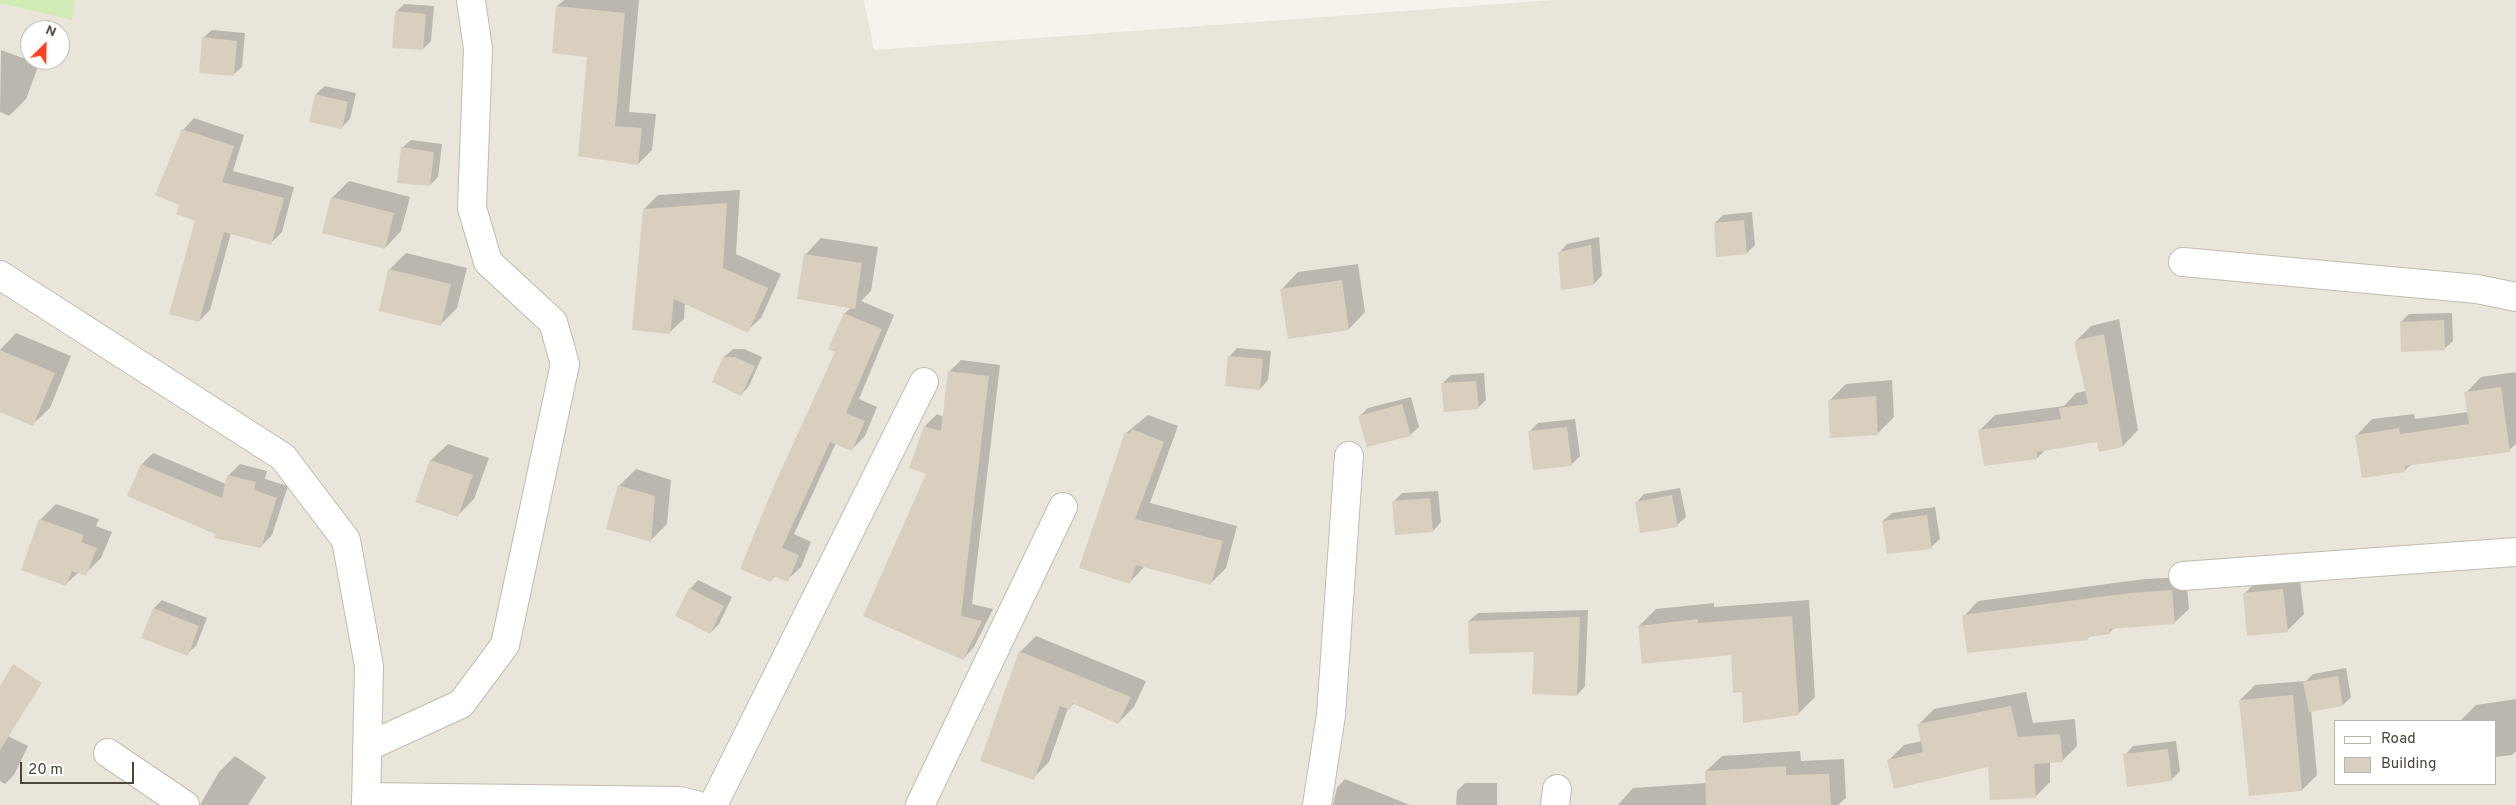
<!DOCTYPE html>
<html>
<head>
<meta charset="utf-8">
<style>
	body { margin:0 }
	#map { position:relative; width:2516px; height:805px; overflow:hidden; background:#f6f3ec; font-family:Overpass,sans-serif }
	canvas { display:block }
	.legend { position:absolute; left:2334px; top:720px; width:162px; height:65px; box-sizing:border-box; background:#fff; border:1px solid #b7b4b0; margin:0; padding:6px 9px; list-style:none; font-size:15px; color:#4b4439 }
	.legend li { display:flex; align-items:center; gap:10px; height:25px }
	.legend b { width:25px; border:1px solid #b7b4b0 }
	.north { position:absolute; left:20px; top:20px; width:50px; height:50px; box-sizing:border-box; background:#fff; border:1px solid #b7b4b0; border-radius:50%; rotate:23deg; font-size:14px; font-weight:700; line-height:20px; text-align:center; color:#4b4439 }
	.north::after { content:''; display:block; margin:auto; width:18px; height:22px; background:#fc3f1d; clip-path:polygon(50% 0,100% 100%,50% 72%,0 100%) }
	.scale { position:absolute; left:20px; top:762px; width:114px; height:22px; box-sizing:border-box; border:2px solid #4b4439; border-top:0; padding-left:6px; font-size:15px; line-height:18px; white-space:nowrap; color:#4b4439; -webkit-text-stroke:4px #fff; paint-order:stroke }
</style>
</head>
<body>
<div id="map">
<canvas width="2516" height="805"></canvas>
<ul class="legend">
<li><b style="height:6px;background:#fff"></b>Road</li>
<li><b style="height:14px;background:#d8cfc1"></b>Building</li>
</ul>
<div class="north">N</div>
<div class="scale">20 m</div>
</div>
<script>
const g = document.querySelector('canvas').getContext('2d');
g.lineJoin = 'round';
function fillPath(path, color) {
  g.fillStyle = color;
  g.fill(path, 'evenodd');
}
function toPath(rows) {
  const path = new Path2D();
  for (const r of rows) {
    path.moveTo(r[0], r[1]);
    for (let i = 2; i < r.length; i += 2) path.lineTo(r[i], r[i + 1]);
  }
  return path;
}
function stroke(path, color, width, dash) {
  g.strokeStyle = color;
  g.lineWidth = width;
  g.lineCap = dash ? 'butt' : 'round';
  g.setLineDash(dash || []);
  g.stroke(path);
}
const residential = toPath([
	[0,0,864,0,874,50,1554,0,2516,0,2516,805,0,805],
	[30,30,60,30,60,60,30,60],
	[2335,721,2495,721,2495,784,2335,784]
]);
const green = toPath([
	[0,0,75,0,72,20,0,3]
]);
const shadow = toPath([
	[564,0,639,0,629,112,656,114,652,150,638,164,580,155,589,56,557,6],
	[404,4,434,6,431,41,423,49,396,12],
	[212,30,245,33,242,67,233,75,203,38],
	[1,50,39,64,26,99,9,116,0,112],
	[325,86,356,93,350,119,341,128,316,94],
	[194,118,244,135,233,171,294,187,282,232,271,243,231,233,210,310,199,321,196,221,181,204,183,130],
	[411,140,442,144,438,177,430,185,402,148],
	[349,181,410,197,401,231,385,248,323,232,333,197],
	[740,190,736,254,781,274,761,318,747,331,685,303,684,319,670,332,644,209,658,195],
	[1752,212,1755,245,1747,253,1715,223,1723,215],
	[1599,237,1602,275,1594,284,1559,253,1567,244],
	[821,238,878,247,871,291,861,301,894,315,859,399,877,407,865,436,851,450,836,443,794,534,811,542,801,567,787,580,776,575,771,581,837,351,830,348,845,313,852,307,805,255],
	[406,253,467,268,457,308,441,324,389,270],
	[1358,264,1365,312,1349,329,1282,289,1298,272],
	[2452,313,2453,341,2444,349,2401,322,2409,314],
	[2119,319,2138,430,2123,446,2098,441,2045,450,2037,458,1980,430,1995,415,2064,406,2076,393,2086,391,2075,342,2091,326],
	[16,333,71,356,50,408,33,424,0,411,0,350],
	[1237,348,1271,351,1268,380,1260,389,1229,357],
	[733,349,744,349,762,357,749,386,741,395,724,357],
	[961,360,1000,365,972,604,993,609,974,647,963,659,927,473,911,467,925,426,937,414,944,417,949,372],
	[2516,372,2516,444,2509,450,2412,464,2405,470,2357,435,2372,419,2414,414,2415,419,2468,412,2466,393,2481,377],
	[1484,373,1486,400,1478,408,1443,383,1451,375],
	[1892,380,1894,417,1878,433,1829,401,1846,384],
	[1411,397,1419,427,1410,435,1360,416,1368,408],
	[1148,415,1178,426,1150,503,1237,526,1226,568,1211,583,1145,566,1129,583,1126,433],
	[1575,419,1580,456,1571,465,1530,431,1538,423],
	[448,444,489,458,474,499,457,516,417,501,431,460],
	[153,453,226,484,228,476,240,464,267,471,265,479,288,486,272,535,260,547,217,534,142,464],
	[636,469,671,480,667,524,651,540,619,486],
	[1680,488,1686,517,1677,525,1636,503,1644,494],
	[1438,491,1441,522,1433,531,1393,502,1402,493],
	[56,504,99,519,96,526,112,532,101,558,85,574,79,572,66,584,40,520],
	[1935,507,1940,539,1931,547,1883,521,1892,513],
	[2299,573,2304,614,2287,631,2244,594,2261,577],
	[2186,577,2189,609,2174,623,2115,627,2109,633,2091,635,2088,638,1964,616,1978,601,2145,579],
	[698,580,732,597,719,624,710,633,690,589],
	[162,600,207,618,196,646,187,654,143,637,154,608],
	[1809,600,1815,697,1798,714,1743,691,1732,653,1639,626,1656,609,1714,603,1714,607],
	[1588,610,1585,686,1577,695,1535,651,1469,621,1478,613],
	[1036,636,1146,681,1134,707,1118,723,1075,703,1068,708,1049,762,1033,778,1020,652],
	[2346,668,2351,697,2343,705,2311,710,2317,775,2302,790,2250,795,2240,700,2255,685,2306,681,2313,674],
	[2026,692,2033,723,2075,719,2077,746,2062,761,2050,762,2050,782,2035,797,1990,766,1888,761,1904,745,1922,741,1919,724,1934,709],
	[2516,699,2516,751,2512,755,2495,757,2495,721,2460,721,2476,705],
	[0,732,28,746,14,775,5,784,0,781],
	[2176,741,2180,771,2171,780,2125,755,2133,746],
	[1800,751,1801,761,1844,759,1846,798,1838,805,1618,805,1633,788,1707,783,1706,771,1722,756],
	[235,756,266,777,248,805,200,805,219,772],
	[1345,779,1410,805,1333,805,1337,788],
	[1465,783,1497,783,1497,805,1456,805,1457,791]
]);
const building = toPath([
	[556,6,625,13,615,126,642,128,638,165,578,156,587,57,552,53],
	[395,11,426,14,423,50,392,48],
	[202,37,237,41,234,76,199,73],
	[315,94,348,102,342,129,309,122],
	[182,129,234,146,222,182,284,198,271,245,224,232,199,322,169,314,195,221,176,214,179,205,155,195],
	[401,147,434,152,430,186,397,183],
	[331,197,394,213,385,249,322,233],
	[727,203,723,268,768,288,748,333,674,299,670,334,632,330,643,209],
	[1744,220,1747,254,1716,257,1714,223],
	[1591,245,1594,285,1561,290,1558,252],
	[804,254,862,263,855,309,797,299],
	[388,269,451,284,441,326,379,311],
	[1342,280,1349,330,1288,339,1280,289],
	[844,313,882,329,846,413,865,421,852,451,830,442,782,548,799,555,788,582,774,576,771,582,740,569,773,488,835,352,828,349],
	[2444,320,2445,350,2401,352,2400,322],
	[2104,334,2123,447,2099,452,2097,442,2037,452,2037,459,1984,466,1978,430,2061,419,2059,408,2088,404,2074,341],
	[0,350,55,373,33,426,0,412],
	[1228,356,1263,359,1260,390,1225,386],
	[723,357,735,357,755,366,741,396,712,382],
	[948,371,989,376,961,616,982,621,963,660,863,616,926,474,909,468,924,426,941,431],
	[1476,381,1479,409,1444,412,1441,383],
	[2501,387,2510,452,2405,466,2405,472,2362,478,2355,435,2399,428,2400,434,2469,424,2464,392],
	[1876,396,1878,435,1830,438,1828,400],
	[1402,404,1411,436,1367,447,1358,416],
	[1567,427,1572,466,1533,470,1528,431],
	[1132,429,1164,442,1135,519,1223,541,1211,585,1136,565,1130,584,1079,568,1125,432,1130,434],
	[430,460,473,475,458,517,415,502],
	[141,464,222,498,227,475,256,482,254,490,277,498,261,548,214,538,215,534,127,496],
	[618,485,655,496,651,542,606,529],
	[1672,495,1678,527,1640,533,1635,502],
	[1430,498,1433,532,1395,535,1392,501],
	[1927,515,1932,549,1887,554,1882,521],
	[39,519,84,535,81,542,97,548,86,576,72,571,66,586,21,570],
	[689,588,724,606,710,634,675,616],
	[2283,589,2288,632,2247,636,2243,593],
	[2172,590,2175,624,2109,629,2110,634,2088,637,2088,640,1967,653,1962,615,2130,593],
	[153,608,199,626,188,656,141,638],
	[1792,616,1799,715,1743,723,1742,692,1733,693,1731,655,1642,664,1638,626,1698,619,1698,623],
	[1580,617,1577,696,1532,694,1534,652,1469,654,1468,621],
	[1019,651,1131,697,1118,724,1072,703,1070,710,1060,706,1034,780,980,761],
	[13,664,42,683,0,750,0,686],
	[2338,676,2343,706,2309,712,2303,682],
	[2293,695,2302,791,2249,796,2239,700],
	[2011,706,2018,737,2060,734,2063,762,2034,764,2036,798,1990,800,1988,767,1894,789,1887,760,1923,752,1917,724],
	[2168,749,2172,781,2127,787,2123,754],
	[1786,766,1786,775,1829,774,1831,805,1706,805,1705,771]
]);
const minor = toPath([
	[2183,262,2477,289,2516,297],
	[0,275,283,457,346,540,369,666,366,805],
	[2183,576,2516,552],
	[367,747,461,704,505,645,565,364,553,322,488,262,472,208,478,49,471,0],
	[108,753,185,805],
	[366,797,679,801,696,805],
	[713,805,924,382],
	[920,805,1063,507],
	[1317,805,1331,715,1349,456],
	[1555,805,1557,789]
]);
fillPath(residential, '#eae5da');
fillPath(green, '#d2eab5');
fillPath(shadow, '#0003');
fillPath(building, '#d8cfc1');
stroke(minor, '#c2bbae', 30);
stroke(minor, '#fff', 28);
</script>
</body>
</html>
